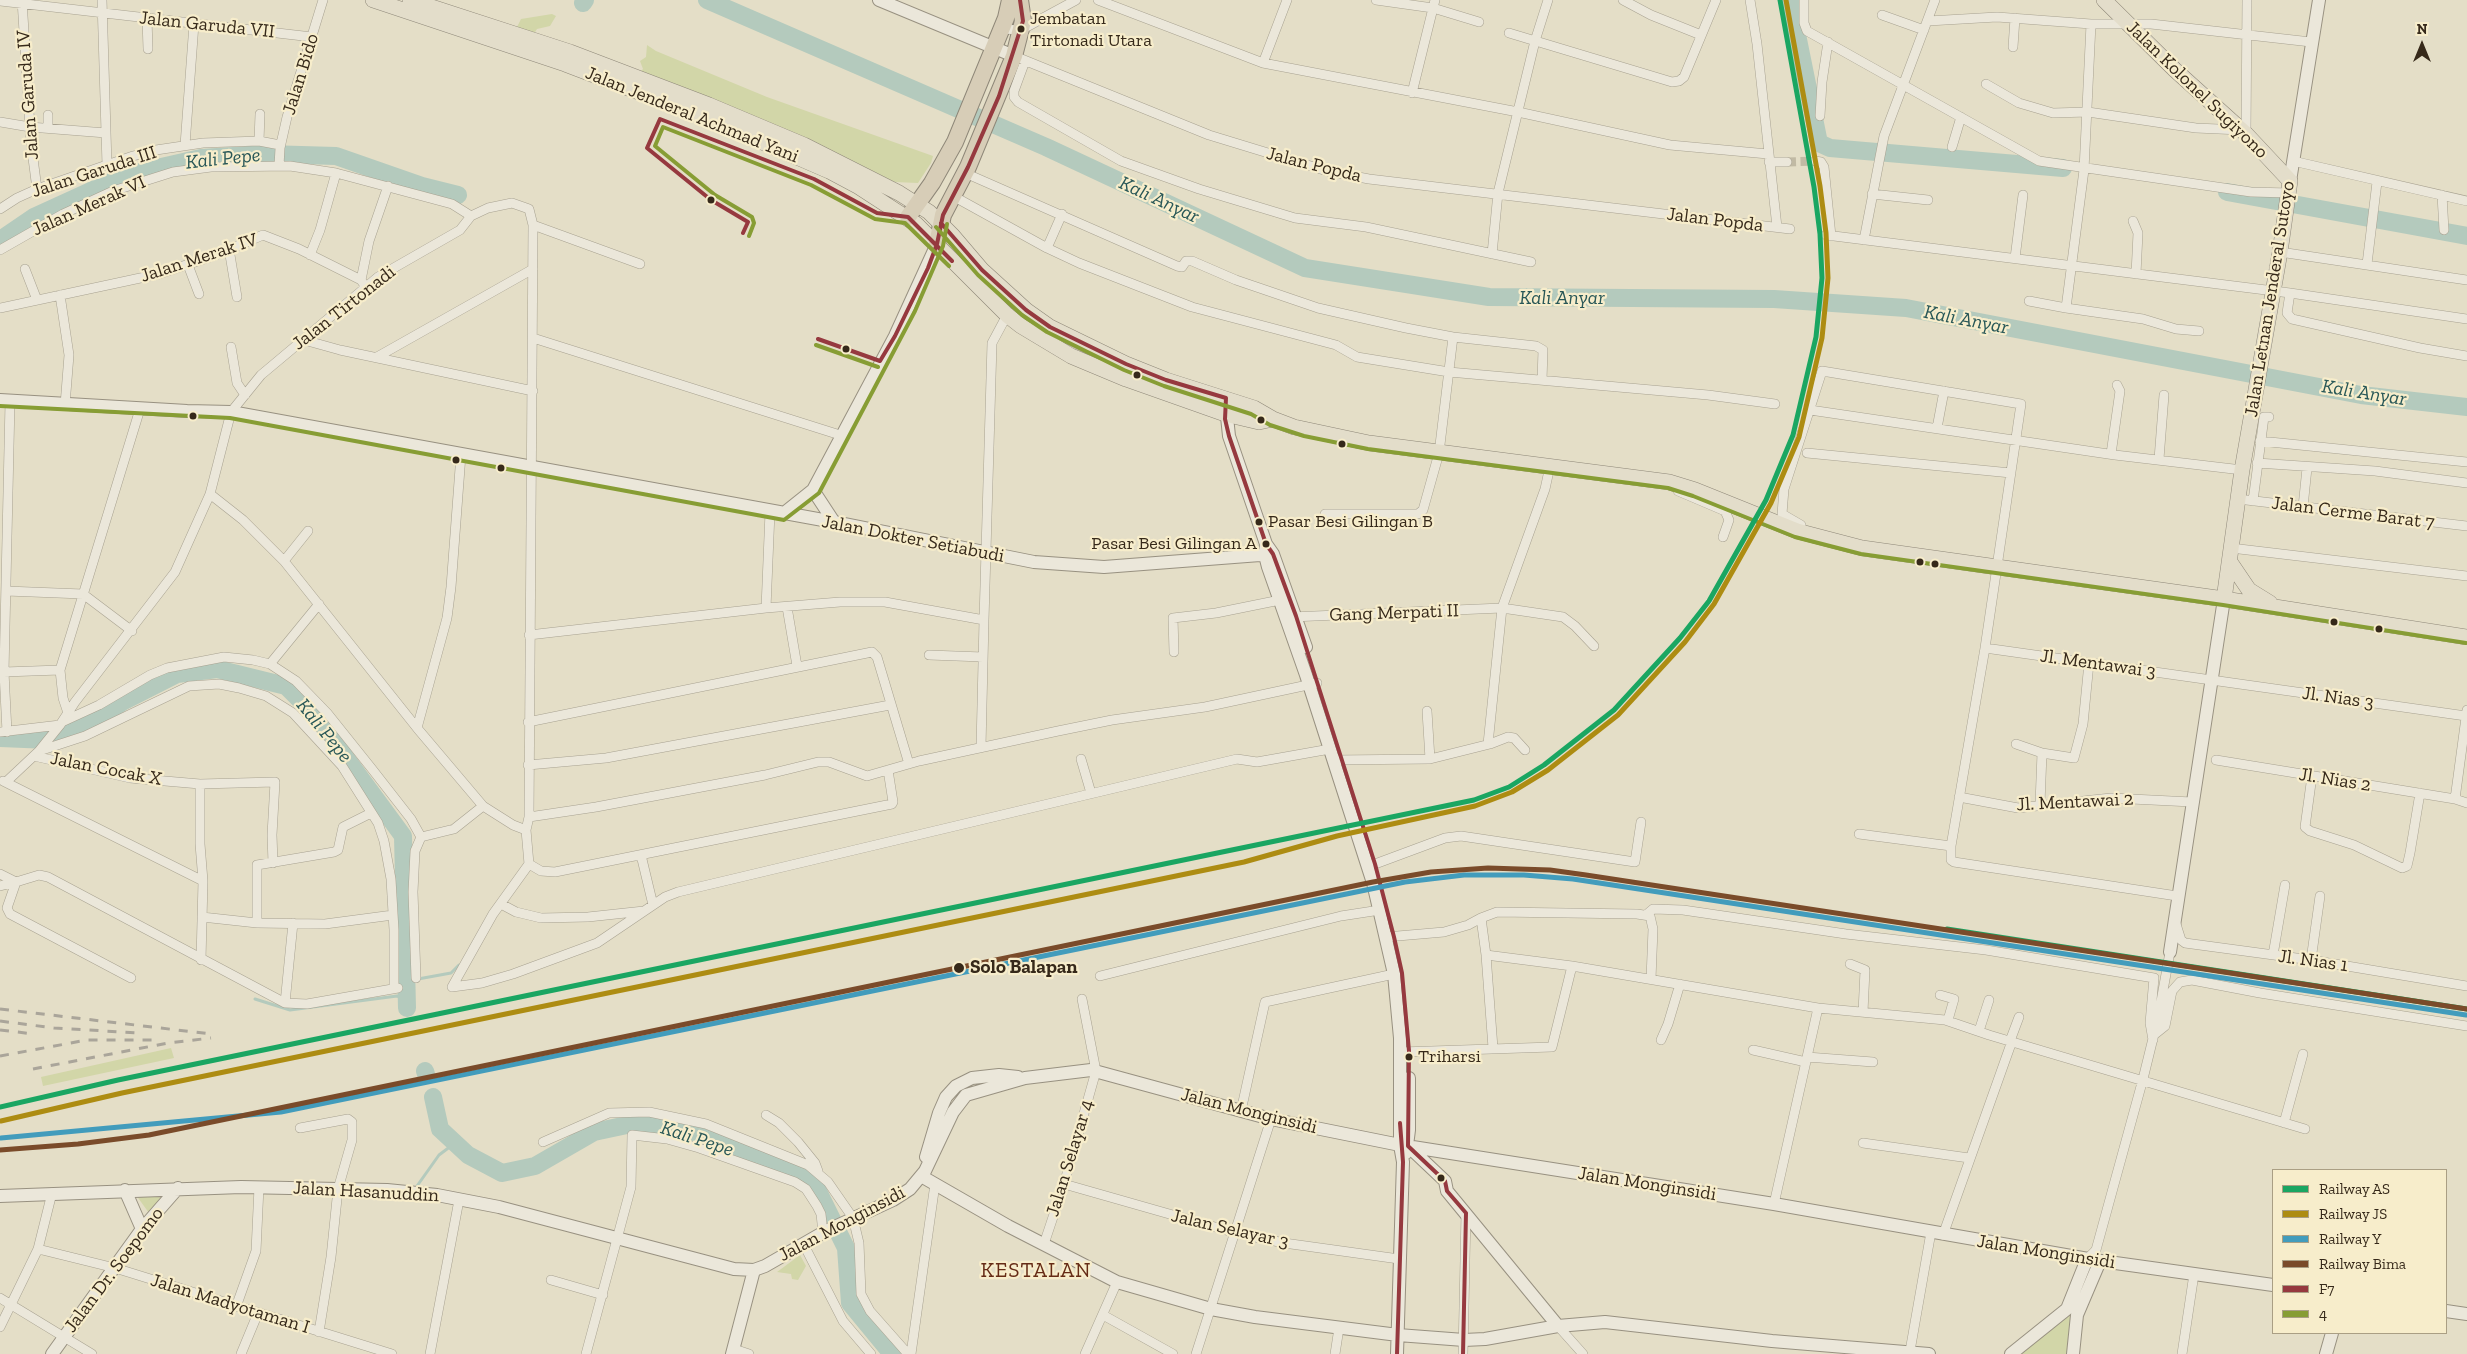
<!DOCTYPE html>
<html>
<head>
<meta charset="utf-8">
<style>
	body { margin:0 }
	#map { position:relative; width:2467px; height:1354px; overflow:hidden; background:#e4dec7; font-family:"Zilla Slab",serif }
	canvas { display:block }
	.legend { position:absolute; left:2272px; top:1169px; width:175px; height:165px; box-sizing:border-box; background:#f7edcb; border:1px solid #aa9f84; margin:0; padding:6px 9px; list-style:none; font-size:15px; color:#36291a }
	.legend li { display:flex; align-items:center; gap:10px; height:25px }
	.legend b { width:25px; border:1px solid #aa9f84 }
	.north { position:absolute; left:2397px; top:20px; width:50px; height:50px; -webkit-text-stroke:4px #f7edcb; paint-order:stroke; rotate:0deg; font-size:14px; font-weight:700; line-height:20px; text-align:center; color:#36291a }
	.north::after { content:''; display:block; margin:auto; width:18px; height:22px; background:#36291a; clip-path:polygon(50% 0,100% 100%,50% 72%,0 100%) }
</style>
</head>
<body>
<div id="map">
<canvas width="2467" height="1354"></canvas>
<ul class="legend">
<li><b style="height:6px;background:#1aa662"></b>Railway AS</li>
<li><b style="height:6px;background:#ad8c12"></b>Railway JS</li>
<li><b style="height:6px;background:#429cbc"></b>Railway Y</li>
<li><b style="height:6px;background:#7a4b2a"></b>Railway Bima</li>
<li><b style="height:6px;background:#96393f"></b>F7</li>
<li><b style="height:6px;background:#879d34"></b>4</li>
</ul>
<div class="north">N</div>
</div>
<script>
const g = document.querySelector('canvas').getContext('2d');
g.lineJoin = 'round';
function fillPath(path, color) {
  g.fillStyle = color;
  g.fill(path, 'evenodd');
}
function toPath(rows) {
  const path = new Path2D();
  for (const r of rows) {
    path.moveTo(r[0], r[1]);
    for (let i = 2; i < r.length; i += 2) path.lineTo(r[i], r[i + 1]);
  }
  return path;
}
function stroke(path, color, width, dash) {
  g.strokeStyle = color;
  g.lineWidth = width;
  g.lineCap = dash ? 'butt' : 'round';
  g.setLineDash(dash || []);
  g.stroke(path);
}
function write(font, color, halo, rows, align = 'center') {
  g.font = font + ' "Zilla Slab",serif';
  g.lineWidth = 4.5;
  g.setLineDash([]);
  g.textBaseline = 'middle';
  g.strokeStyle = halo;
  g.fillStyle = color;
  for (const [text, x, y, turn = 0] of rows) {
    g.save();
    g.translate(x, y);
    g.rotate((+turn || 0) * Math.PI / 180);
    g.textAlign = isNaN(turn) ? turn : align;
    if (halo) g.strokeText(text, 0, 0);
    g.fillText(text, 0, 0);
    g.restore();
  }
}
const green = toPath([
	[552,14,556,16,550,26,537,29,533,35,516,29,521,19],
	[647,45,656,51,767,97,933,156,931,163,918,183,895,182,638,74,643,69,640,61,646,57],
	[171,1048,174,1058,43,1086,41,1077],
	[164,1194,149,1213,136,1195],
	[800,1255,806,1266,798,1280,792,1279,791,1274,777,1272],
	[2071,1310,2072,1354,2012,1354]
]);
const stream = toPath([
	[407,981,451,973,459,965],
	[255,999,290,1010,397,996,406,999],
	[417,1186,439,1155,455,1143]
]);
const river = toPath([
	[707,0,1046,147,1305,268,1489,297,1774,299,1906,308,2361,395,2467,407],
	[1790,0,1819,143,1830,148,2063,168],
	[583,3,585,0],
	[2227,192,2467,236],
	[0,240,34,217,126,175,201,158,266,154,336,156,422,186,458,195],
	[0,738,49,740,103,716,122,702,177,674,217,669,286,686,312,712,403,836,407,1008],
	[425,1071,426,1074],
	[433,1097,440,1129,468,1155,502,1173,535,1166,594,1132,641,1122,697,1135,813,1181,846,1248,850,1303,892,1354]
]);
const streetTunnel = toPath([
	[1787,162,1815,161]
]);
const street = toPath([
	[22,0,31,143,37,189],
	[102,0,107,165],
	[1098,0,1263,63,1518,112,1670,145,1768,154],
	[1376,0,1433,8,1479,22],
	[1623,0,1651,15,1701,35],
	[1750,0,1757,44,1777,227],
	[1804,0,1804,23,1807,31,2039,161,2251,192,2289,193],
	[0,1,312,37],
	[1882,15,1924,30],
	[147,19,148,49],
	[1928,21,1997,17,2091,24,2151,24,2311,42],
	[1002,29,1021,30,1076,0],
	[1509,33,1672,82,1679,81,1684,77,1716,0],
	[2013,47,2015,18],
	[1014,56,1209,135,1327,171,1369,179,1790,229],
	[1025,61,1014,91,1014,97,1018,102,1121,161,1199,189,1295,218,1366,227,1531,262],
	[1263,63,1287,0],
	[1986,84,2019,103,2053,113,2088,112,2196,128,2241,130],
	[1412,93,1435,0],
	[1820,116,1822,82,1828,42],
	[0,122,30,127,106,133],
	[48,128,48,115],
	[2246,134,2247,0],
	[259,141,260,114],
	[185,145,194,24],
	[1952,147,1961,117],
	[1815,161,1821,162,1824,167,1831,236],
	[2293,161,2467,201],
	[1769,162,1787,162],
	[279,166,280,148,287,117,323,0],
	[965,173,1177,266,1182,267,1186,261,1192,261,1236,280,1318,308,1406,328,1453,337,1536,346,1543,350,1542,380],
	[1872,194,1928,200],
	[2442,195,2444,230],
	[953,196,1047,248,1079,263,1192,307,1336,345,1357,357,1449,372,1708,395,1775,404],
	[0,209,17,198,37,189,133,156,156,150,203,143,259,141,280,145],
	[2133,221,2138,233,2136,274],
	[533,225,640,264],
	[1826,235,2290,293,2467,319],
	[1864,240,1884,136,1935,0],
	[1047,248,1062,214],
	[229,249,237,297],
	[0,250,63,214,113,191,173,172,211,167,290,166,336,173,452,204,471,216],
	[2280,252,2467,280],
	[1492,254,1498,193,1535,41,1548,0],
	[310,255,320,230,336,173],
	[2015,258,2023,195],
	[2367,264,2377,182],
	[188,265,199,294],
	[25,269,37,300],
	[363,283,361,280,369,241,388,186],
	[2290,293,2287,313,2292,319,2420,348,2467,356],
	[60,295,69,355,65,405],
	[2029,301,2066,308,2084,170,2091,24],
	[0,308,159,274,216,255,263,235,299,249,361,280],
	[2066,308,2143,319,2176,329,2199,331],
	[533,338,840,435],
	[304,340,340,350,533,391],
	[231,347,237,383,245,395],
	[377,357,533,269],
	[1810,410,2115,455,2242,470],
	[1937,428,1944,391],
	[2260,441,2467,462],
	[1807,453,2011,473],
	[2111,454,2120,391,2117,385],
	[2159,459,2164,395],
	[2257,463,2375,471,2467,483],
	[1678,491,1725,511,1729,520,1723,537],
	[210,494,243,520,284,561,417,728,483,806,513,825,526,830,529,864,493,914,452,987],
	[2238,499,2467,526],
	[2253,501,2264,417,2269,417],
	[2303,507,2307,468],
	[1325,514,1418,514,1423,510,1439,453,1453,337],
	[1801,525,1782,514,1784,489,1822,371,2021,404,1985,648,1951,846,1951,860,1954,862,2177,896],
	[2231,548,2467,576],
	[284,561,308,531],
	[6,591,83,594,132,631],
	[787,607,797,666],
	[766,608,770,512],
	[1291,617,1502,608,1563,617,1575,626,1594,646],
	[984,620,992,343,1007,315],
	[529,635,766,608,840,602,885,602,984,620,981,747],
	[1985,648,2466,716],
	[1174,652,1173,618,1216,613,1280,600],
	[929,655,983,657],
	[270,664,319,604],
	[4,672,60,670],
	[1427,711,1430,759],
	[68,713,63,698,60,670,140,409],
	[62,722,99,705,150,675,167,668,224,657,253,660,270,664,296,681,328,714,372,769,411,819,421,837,415,851,413,892,416,978],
	[528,722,872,652,877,657,909,764],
	[417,728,447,618,451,587,461,455],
	[0,732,60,725],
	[7,732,4,672,10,402],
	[1488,744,1502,608,1545,489,1550,466],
	[2016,744,2042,753,2074,758,2083,724,2089,663],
	[39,751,85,736,189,686,219,684,239,688,266,696,293,713,342,766,378,823,384,841,391,879,394,930,394,988],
	[34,756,130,778,200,784,200,844,203,881],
	[1081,759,1091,793],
	[1334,760,1430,759,1490,744,1508,737,1514,738,1525,750],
	[2216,760,2455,799,2467,803],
	[528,765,606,758,890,705],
	[2312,776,2305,827,2310,831,2354,845,2402,868,2407,866,2410,853,2420,793],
	[3,781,203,881,201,960],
	[6,782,39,751,60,725,75,702,175,572,210,494,231,412,261,375,378,277,460,230,471,216,488,208,512,203,529,209,533,225,529,817,526,830],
	[200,784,275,782,272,835,273,863],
	[1959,797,2018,808,2111,798,2192,802],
	[2455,799,2467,710],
	[2040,804,2042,753],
	[529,817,596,807,765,775,818,762,829,762,867,776,919,761,1058,731,1112,720,1205,707,1317,683],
	[1859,834,1951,846],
	[421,837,454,829,483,806],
	[641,855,653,905],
	[529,864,541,871,555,872,892,804,893,802,888,770],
	[1375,864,1445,838,1461,836,1635,862,1641,822],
	[0,874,16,882,39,875,48,877,285,1003,307,1004,398,988],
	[0,886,16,882,7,908,10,914,131,978],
	[501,904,516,912,541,918,588,917,644,911],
	[1646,915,1653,909,1683,910,1846,934,1986,950,2154,978,2150,1023,2153,1040],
	[202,917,257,923,325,924,393,915],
	[1481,918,1497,912,1637,914,1650,916,1653,929,1651,979],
	[257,923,257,865,334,852,338,850,343,827,371,813],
	[2176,924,2181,940,2185,943,2311,960,2467,986],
	[1386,937,1444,932,1468,925,1481,918,1486,955,1572,966,1818,1008,1774,1204],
	[1486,955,1493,1048],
	[2273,955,2285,885],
	[2311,960,2320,896],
	[1850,964,1865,970,1863,1012],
	[1100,976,1341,916,1380,910],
	[452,987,482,983,513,974,597,943,665,897,678,892,1237,759,1257,762,1330,749],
	[1940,995,1954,999,1948,1020],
	[285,1003,293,923],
	[1818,1008,1945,1020,1989,1035,2305,1129],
	[1979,1031,1989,1000],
	[2155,1034,2165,1026,2172,991,2180,982,2192,980,2260,993,2467,1026],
	[1661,1040,1668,1024,1680,984],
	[2010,1041,2019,1017],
	[1753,1050,1806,1062],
	[1401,1052,1552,1047,1572,966],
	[1807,1057,1873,1062],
	[1241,1111,1265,1002,1394,974],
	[766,1115,779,1123,798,1142,815,1163,818,1171],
	[2284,1123,2303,1054],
	[300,1128,348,1119,352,1122,352,1140,338,1189,331,1257,319,1332],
	[543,1142,609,1113,649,1112,706,1124,808,1165,828,1182,853,1218,859,1243,861,1294,870,1311,908,1354],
	[1863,1143,1969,1158],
	[1064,1184,1236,1233,1284,1243,1399,1259],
	[1943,1235,2012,1041],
	[1044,1244,1064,1184,1096,1071,1082,999],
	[804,1245,843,1321,871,1354],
	[38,1249,115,1268,392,1354],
	[2087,1259,2096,1250,2143,1079,2158,1018,2170,952],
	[551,1280,603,1295],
	[0,1298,92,1354],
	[236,1307,256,1251,259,1187],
	[1103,1315,1173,1354],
	[1558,1326,1583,1354],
	[0,1327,38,1249,52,1193],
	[734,1349,749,1354],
	[1910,1351,1931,1232],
	[241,1354,258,1313],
	[430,1354,459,1200],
	[586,1354,631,1187,632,1135,667,1139,699,1148,795,1182,806,1189,817,1206,821,1214,823,1233],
	[911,1354,935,1184],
	[1085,1354,1117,1282],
	[1196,1354,1271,1119],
	[1335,1354,1339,1328],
	[1463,1354,1466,1213],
	[2182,1354,2194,1274]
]);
const secondary = toPath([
	[879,0,1014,56],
	[2290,181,2319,0],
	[0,400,187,411,231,412,834,522,1034,562,1104,567,1273,554],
	[1226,407,1229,436,1266,544,1273,554,1306,647],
	[813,490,834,522],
	[783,514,813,490,895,336,937,244],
	[1266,544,1265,555,1268,567,1306,675,1373,883,1394,974,1400,1038,1400,1145,1403,1162,1397,1354],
	[2170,952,2224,599],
	[1408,1146,1445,1181,1447,1191,1558,1326],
	[1406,1153,1409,1130,1409,1078],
	[926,1157,939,1113,946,1097,956,1086,972,1078,999,1075,1018,1077],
	[921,1176,1008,1226,1117,1282,1211,1309,1255,1317,1398,1335,1464,1340,1485,1339,1558,1326,1605,1322,1772,1341,1929,1354],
	[125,1190,142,1229],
	[0,1196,241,1187,387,1190,437,1195,499,1207,734,1269,754,1270,765,1266,826,1231,893,1200,910,1189,925,1171,953,1112,966,1095,1025,1078,1091,1070,1271,1119,1400,1145,1774,1204,2094,1260,2273,1285],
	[2446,1311,2467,1314],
	[52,1354,142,1229,178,1188],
	[732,1354,754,1270],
	[2011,1354,2067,1309,2087,1259],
	[2073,1354,2077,1315,2100,1261],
	[2326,1354,2332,1333]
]);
const primary = toPath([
	[373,0,565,64,704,117,829,171,859,187,916,224,1007,315,1021,326,1071,356,1126,379,1225,414,1259,422,1273,419],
	[410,0,570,52,709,105,804,145,899,193,929,212,953,236,982,270,1026,310,1050,327,1126,364,1166,380,1254,408,1273,419,1294,427,1369,443,1669,482,1695,490,1797,531,1862,548,2224,599,2467,637],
	[2104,0,2175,70,2246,134,2290,181,2280,252,2242,470,2224,599],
	[2230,562,2249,590,2270,603]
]);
const highway = toPath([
	[908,217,932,183,955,142,1006,18,1010,0],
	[937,244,943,215,968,167,1014,56,1023,21,1020,0]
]);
const rail = toPath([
	[0,1009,211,1034],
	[0,1021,54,1028,139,1033],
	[0,1030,34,1034],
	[0,1056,87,1040,155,1040],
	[33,1069,168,1043,211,1038]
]);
const bus1 = toPath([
	[941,223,982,270,1026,310,1050,327,1126,364,1166,380,1226,398,1225,419,1229,436,1266,544,1273,554,1296,616,1375,864,1394,937,1402,973,1409,1051,1408,1146,1445,1181,1447,1191,1466,1213,1463,1354],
	[743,233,748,222,711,200,647,148,660,119,814,179,877,213,908,217,952,261],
	[818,339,880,361,895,336,928,268,937,244,943,215,968,167,999,96,1023,21,1020,0],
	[1397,1354,1403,1162,1400,1123]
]);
const bus2 = toPath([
	[936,227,978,275,1022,315,1047,332,1124,370,1164,386,1251,414,1270,425,1304,436,1368,449,1668,488,1693,496,1795,537,1861,554,2223,605,2466,643],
	[749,236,754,223,752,217,715,195,655,146,663,127,811,185,875,219,905,223,949,266],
	[816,345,878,367],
	[0,406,230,418,784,520,819,493,915,311,943,246,947,224]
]);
const rail1 = toPath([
	[1947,929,2467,1009],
	[0,1107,118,1080,1474,800,1509,787,1544,765,1614,710,1680,638,1709,601,1766,500,1793,435,1816,337,1822,278,1820,234,1814,187,1780,0]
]);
const rail2 = toPath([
	[1,1121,122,1093,1244,862,1337,836,1475,806,1512,792,1548,770,1618,715,1685,642,1714,604,1771,503,1799,437,1822,338,1828,278,1826,233,1820,186,1786,0]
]);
const rail3 = toPath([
	[1,1138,281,1112,1405,882,1464,875,1524,875,1573,879,2466,1015]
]);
const rail4 = toPath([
	[0,1150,78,1144,149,1135,1373,882,1431,872,1488,868,1550,870,1586,875,2467,1009]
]);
const markers = [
	[1021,29,4.5,"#36291a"],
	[711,200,4.5,"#36291a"],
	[846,349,4.5,"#36291a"],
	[1137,375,4.5,"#36291a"],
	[193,416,4.5,"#36291a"],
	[1261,420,4.5,"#36291a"],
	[1342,444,4.5,"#36291a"],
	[456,460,4.5,"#36291a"],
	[501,468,4.5,"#36291a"],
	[1259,522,4.5,"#36291a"],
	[1266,544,4.5,"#36291a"],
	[1920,562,4.5,"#36291a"],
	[1935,564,4.5,"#36291a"],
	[2334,622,4.5,"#36291a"],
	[2379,629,4.5,"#36291a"],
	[959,968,6,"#36291a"],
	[1409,1057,4.5,"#36291a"],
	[1441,1178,4.5,"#36291a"]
];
const busNames = [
	["Jembatan",1030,19],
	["Tirtonadi Utara",1030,41],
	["Pasar Besi Gilingan B",1268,522],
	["Pasar Besi Gilingan A",1257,544,"right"],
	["Triharsi",1418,1057]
];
const streetNames = [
	["Jalan Garuda VII",207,25,6],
	["Jalan Bido",301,74,-73],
	["Jalan Kolonel Sugiyono",2197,90,44],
	["Jalan Garuda IV",28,95,-94],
	["Jalan Jenderal Achmad Yani",692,115,22],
	["Jalan Popda",1314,165,14],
	["Jalan Garuda III",94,172,-18],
	["Jalan Merak VI",89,206,-24],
	["Jalan Popda",1715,220,7],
	["Jalan Merak IV",199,258,-18],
	["Jalan Letnan Jenderal Sutoyo",2270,299,-81],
	["Jalan Tirtonadi",344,308,-38],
	["Jalan Cerme Barat 7",2353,513,7],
	["Jalan Dokter Setiabudi",913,539,11],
	["Gang Merpati II",1394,613,-2],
	["Jl. Mentawai 3",2098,664,8],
	["Jl. Nias 3",2338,698,8],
	["Jalan Cocak X",106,769,11],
	["Jl. Nias 2",2335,780,9],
	["Jl. Mentawai 2",2075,802,-3],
	["Jl. Nias 1",2313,961,8],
	["Jalan Monginsidi",1249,1111,14],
	["Jalan Selayar 4",1070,1158,-73],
	["Jalan Monginsidi",1647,1184,9],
	["Jalan Hasanuddin",366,1192,3],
	["Jalan Monginsidi",842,1224,-28],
	["Jalan Selayar 3",1230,1229,13],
	["Jalan Monginsidi",2046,1252,9],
	["Jalan Dr. Soepomo",114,1270,-53],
	["Jalan Madyotaman I",230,1304,17]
];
const stopNames = [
	["Solo Balapan",970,968]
];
const waterNames = [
	["Kali Pepe",223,159,-6],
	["Kali Anyar",1159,200,25],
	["Kali Anyar",1562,298],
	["Kali Anyar",1966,320,11],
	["Kali Anyar",2364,393,9],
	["Kali Pepe",324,731,51],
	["Kali Pepe",697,1139,18]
];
const quarterNames = [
	["KESTALAN",1036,1271]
];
fillPath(green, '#d2d6a8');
stroke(stream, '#b4cabd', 3);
stroke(river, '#b4cabd', 18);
stroke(streetTunnel, '#c1baa4', 9, [9, 4.5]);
stroke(street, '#a8a291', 10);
stroke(secondary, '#989181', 14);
stroke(primary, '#8e8778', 16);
stroke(highway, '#8e8778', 18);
stroke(street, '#ebe7da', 9);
stroke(secondary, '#ebe7da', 12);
stroke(primary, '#e3ddca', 15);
stroke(highway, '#d7cdb7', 16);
stroke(rail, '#aaa59a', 3, [9, 9]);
stroke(bus1, '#96393f', 4);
stroke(bus2, '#879d34', 4);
stroke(rail1, '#1aa662', 5);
stroke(rail2, '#ad8c12', 5);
stroke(rail3, '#429cbc', 5);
stroke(rail4, '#7a4b2a', 5);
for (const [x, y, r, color] of markers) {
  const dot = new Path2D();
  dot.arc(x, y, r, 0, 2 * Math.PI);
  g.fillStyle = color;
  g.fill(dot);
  stroke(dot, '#f7edcb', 2);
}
write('18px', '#36291a', '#f7edcb', busNames, 'left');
write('19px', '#36291a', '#f7edcb', streetNames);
write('bold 19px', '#36291a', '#f7edcb', stopNames, 'left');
write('italic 20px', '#285757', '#f7edcb', waterNames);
g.letterSpacing = '1px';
write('21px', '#662c16', '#f7edcb', quarterNames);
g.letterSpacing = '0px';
</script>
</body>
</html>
